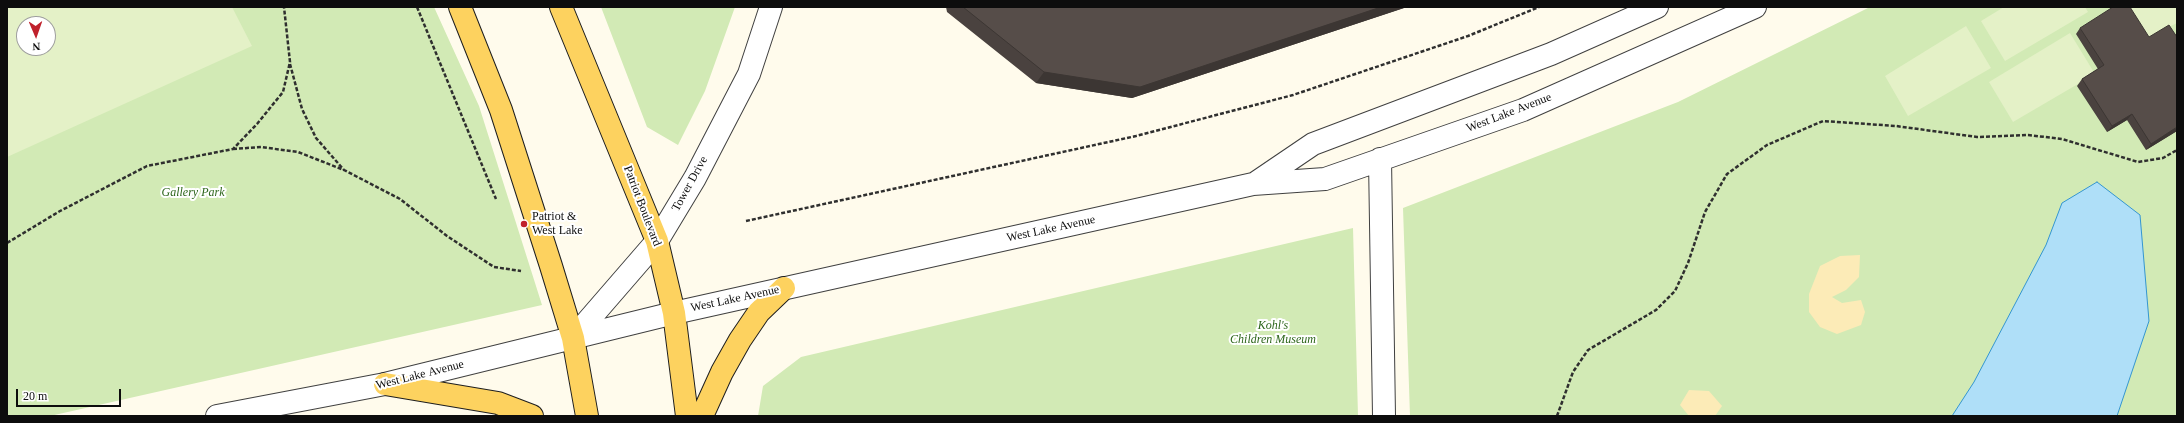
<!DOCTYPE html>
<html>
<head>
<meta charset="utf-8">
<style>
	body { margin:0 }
	#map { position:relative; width:2184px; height:423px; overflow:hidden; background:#fffbec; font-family:Georgia,serif }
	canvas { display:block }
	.frame { position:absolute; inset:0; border:8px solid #0d0d0d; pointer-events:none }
	.north { position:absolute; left:16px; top:16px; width:40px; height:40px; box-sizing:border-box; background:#fff; border:1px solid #9e9e9e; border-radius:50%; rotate:178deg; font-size:11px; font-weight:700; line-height:16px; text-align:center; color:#0d0d0d }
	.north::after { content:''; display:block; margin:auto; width:14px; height:18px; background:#c0212c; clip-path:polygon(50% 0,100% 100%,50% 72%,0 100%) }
	.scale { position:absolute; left:16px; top:389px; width:105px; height:18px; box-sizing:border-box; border:2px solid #0d0d0d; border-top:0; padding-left:5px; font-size:12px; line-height:14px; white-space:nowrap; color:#0d0d0d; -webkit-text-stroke:3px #fff; paint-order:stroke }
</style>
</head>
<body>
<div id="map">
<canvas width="2184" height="423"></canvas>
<div class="frame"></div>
<div class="north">N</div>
<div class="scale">20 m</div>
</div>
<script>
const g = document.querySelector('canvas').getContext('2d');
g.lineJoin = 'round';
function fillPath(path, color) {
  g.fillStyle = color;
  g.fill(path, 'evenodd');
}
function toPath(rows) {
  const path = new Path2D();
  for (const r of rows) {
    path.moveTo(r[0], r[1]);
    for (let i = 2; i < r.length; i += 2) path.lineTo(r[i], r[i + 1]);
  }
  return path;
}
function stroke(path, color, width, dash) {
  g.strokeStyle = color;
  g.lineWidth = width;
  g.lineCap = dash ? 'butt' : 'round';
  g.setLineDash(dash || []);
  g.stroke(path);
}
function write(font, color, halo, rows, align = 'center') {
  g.font = font + ' Georgia,serif';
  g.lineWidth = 4;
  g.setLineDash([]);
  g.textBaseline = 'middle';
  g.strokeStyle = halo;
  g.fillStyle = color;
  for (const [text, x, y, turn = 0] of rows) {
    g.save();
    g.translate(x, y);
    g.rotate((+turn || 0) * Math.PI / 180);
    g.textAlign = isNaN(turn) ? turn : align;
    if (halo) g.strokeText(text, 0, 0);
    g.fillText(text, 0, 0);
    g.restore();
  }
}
const green = toPath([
	[7,7,434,7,479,106,542,305,50,416,7,416],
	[24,24,48,24,48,48,24,48],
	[601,7,735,7,705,91,678,145,647,127],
	[1870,7,2177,7,2177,416,1410,416,1403,208,1678,102],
	[1353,228,1358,416,758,416,763,386,801,357]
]);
const sand = toPath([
	[1860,255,1859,277,1846,290,1832,297,1842,303,1861,300,1865,312,1861,325,1837,334,1820,327,1809,312,1809,294,1820,266,1840,256],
	[1689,390,1709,391,1722,406,1715,416,1689,416,1680,405]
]);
const pitch = toPath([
	[7,7,232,7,252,46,7,157],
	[24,24,48,24,48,48,24,48],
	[2004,7,2085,7,2088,12,2005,61,1981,21],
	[2130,7,2177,7,2177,23,2148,37],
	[1966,26,1991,68,1908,116,1885,76],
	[2070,33,2095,74,2013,122,1989,82]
]);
const water = toPath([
	[2097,182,2140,215,2149,321,2117,416,1952,416,1974,382,2046,245,2062,203,2097,182]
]);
const path = toPath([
	[417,7,496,199],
	[290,64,302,109,316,138,344,170],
	[233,149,261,147,298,152,344,170,400,199,447,236,494,267,521,271],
	[746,221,1136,136,1293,95,1468,36,1539,7],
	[7,243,60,211,147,166,233,149,257,124,283,92,290,62,284,7],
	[1557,416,1573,372,1588,350,1656,310,1675,291,1688,263,1705,212,1727,174,1767,145,1823,121,1896,126,1977,137,2028,135,2062,139,2138,162,2163,158,2177,150]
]);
const minor = toPath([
	[1380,159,1384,416],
	[1254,184,1313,144,1551,54,1657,7],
	[573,338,657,241,695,178,749,74,771,7],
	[217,416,385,384,674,313,1253,184,1325,179,1523,110,1755,7]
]);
const major = toPath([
	[460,7,501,110,551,266,573,338,587,416],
	[561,7,657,241,674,313,687,416],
	[385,384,498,403,532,416],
	[702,416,722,372,740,340,759,312,784,288]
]);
const wall = toPath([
	[946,7,1407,7,1132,98,1036,83,947,12],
	[2080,28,2177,131,2146,150,2127,120,2107,132,2077,86,2082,79,2098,69,2076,34]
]);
const shadedWall = toPath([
	[1381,7,1407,7,1132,98,1036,83,1044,72],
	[2132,114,2127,120,2107,132,2112,126],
	[2177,127,2177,131,2146,150,2151,144]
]);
const building = toPath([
	[963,7,1381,7,1140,87,1044,72,963,7],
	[2113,7,2130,7,2149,37,2169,25,2177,37,2177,127,2151,144,2132,114,2112,126,2082,79,2104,65,2080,28,2113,7]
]);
const markers = [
	[524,224,4,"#c0212c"]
];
const streetNames = [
	["West Lake Avenue",1509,113,-21],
	["Tower Drive",690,184,-61],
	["Patriot Boulevard",642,206,69],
	["West Lake Avenue",1051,229,-12],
	["West Lake Avenue",735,299,-12],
	["West Lake Avenue",420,375,-14]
];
const parkNames = [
	["Gallery Park",193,193],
	["Kohl's",1273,326],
	["Children Museum",1273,340]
];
const poiNames = [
	["Patriot &",532,217],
	["West Lake",532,231]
];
fillPath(green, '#d2eab5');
fillPath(sand, '#fcebb7');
fillPath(pitch, '#e4f1c7');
fillPath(water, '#afdff8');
stroke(water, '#3496d1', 1);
stroke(minor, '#404040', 24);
stroke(major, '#1e1e1e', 24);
stroke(path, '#2f2f2f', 2.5, [4, 2]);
stroke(minor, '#fff', 22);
stroke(major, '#fdd25f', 22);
fillPath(wall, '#4a423f');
fillPath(shadedWall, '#3c3633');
fillPath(building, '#564d49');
stroke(building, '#3c3633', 1);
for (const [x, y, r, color] of markers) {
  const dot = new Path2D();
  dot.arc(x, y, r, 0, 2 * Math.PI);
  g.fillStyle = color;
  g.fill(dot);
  stroke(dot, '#fff', 1.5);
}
write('12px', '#0d0d0d', '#fff', streetNames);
write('italic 12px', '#2d661b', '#fff', parkNames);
write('12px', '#0d0d0d', '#fff', poiNames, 'left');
</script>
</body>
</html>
